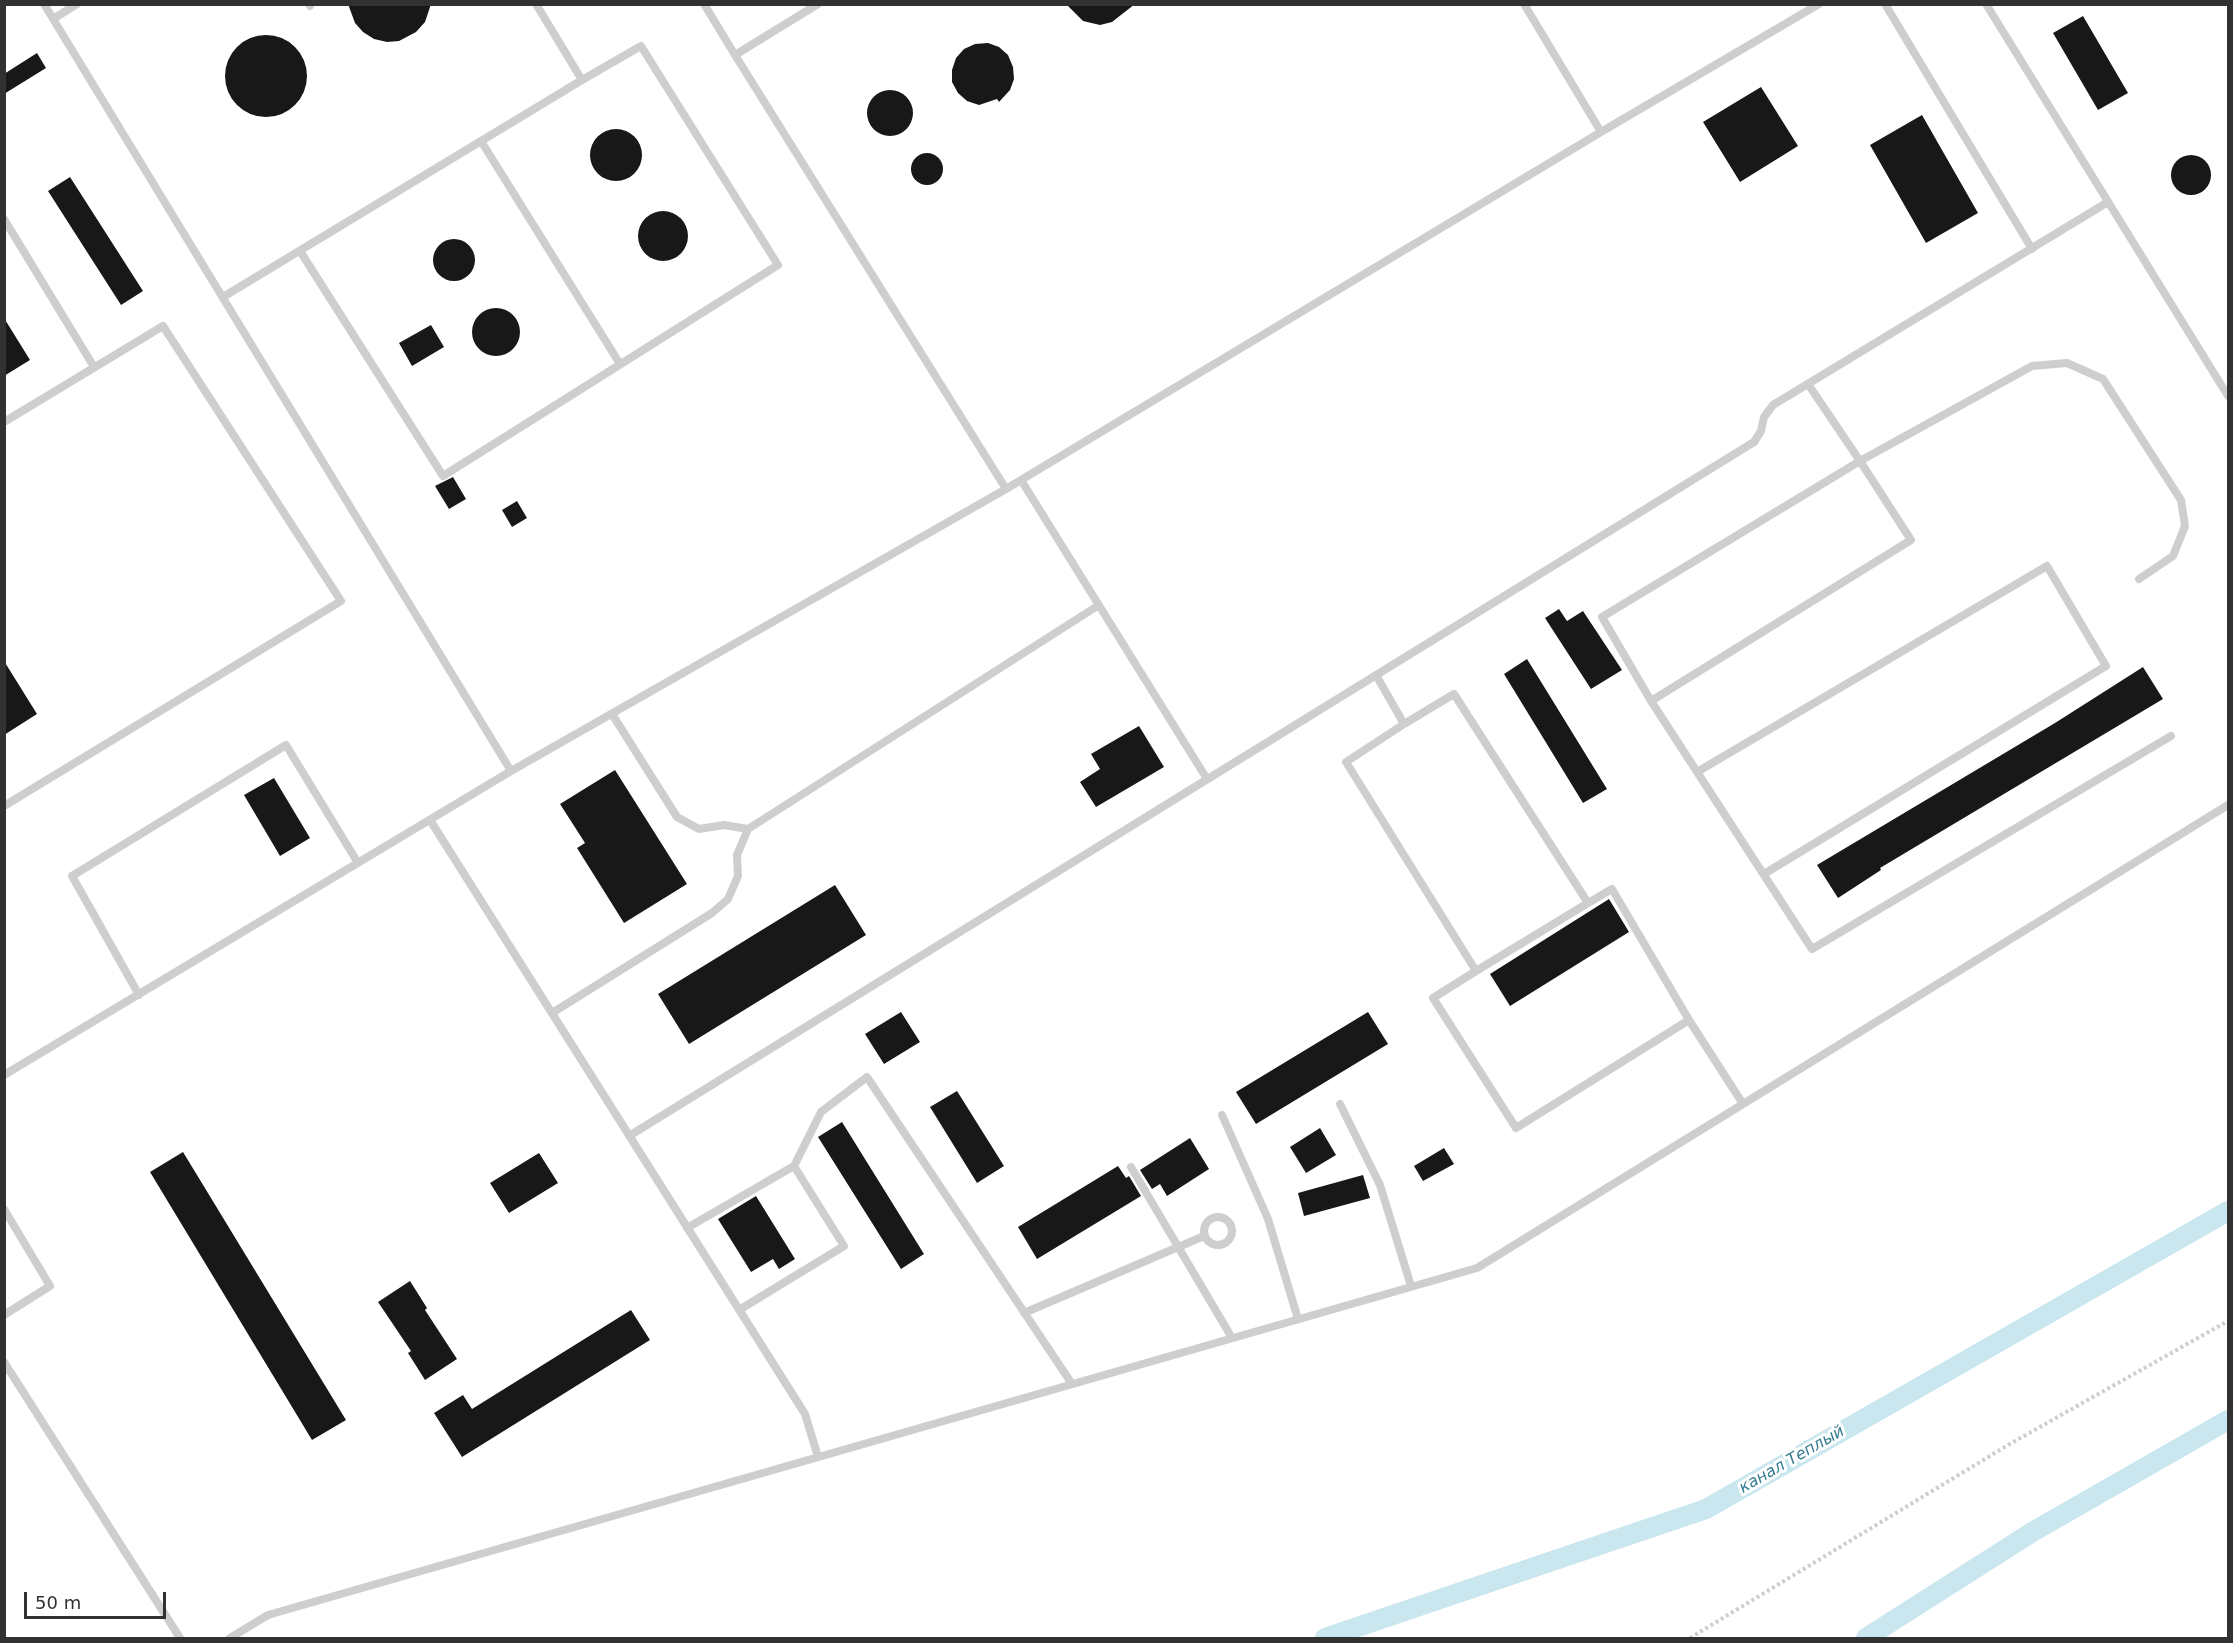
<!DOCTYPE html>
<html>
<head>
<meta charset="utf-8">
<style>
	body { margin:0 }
	#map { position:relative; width:2233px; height:1643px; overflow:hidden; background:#fff; font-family:"DejaVu Sans",sans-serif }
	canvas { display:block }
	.frame { position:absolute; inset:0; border:6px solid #313131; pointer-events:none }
	.scale { position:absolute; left:24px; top:1592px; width:142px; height:27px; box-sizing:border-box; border:3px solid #313131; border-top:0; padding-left:8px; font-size:18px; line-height:21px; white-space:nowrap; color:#313131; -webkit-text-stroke:4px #fff; paint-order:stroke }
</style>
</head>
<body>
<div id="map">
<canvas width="2233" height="1643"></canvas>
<div class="frame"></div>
<div class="scale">50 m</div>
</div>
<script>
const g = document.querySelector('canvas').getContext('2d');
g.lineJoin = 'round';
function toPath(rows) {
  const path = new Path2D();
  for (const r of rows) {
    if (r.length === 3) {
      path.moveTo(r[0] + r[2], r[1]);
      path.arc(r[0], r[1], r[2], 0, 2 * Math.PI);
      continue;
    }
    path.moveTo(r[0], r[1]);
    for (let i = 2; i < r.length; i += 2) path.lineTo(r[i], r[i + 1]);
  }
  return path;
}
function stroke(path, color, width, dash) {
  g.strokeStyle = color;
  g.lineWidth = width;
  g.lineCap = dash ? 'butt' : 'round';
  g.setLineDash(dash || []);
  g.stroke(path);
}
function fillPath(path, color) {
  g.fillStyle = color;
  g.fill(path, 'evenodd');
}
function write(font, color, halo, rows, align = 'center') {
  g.font = font + ' "DejaVu Sans",sans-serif';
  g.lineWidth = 6;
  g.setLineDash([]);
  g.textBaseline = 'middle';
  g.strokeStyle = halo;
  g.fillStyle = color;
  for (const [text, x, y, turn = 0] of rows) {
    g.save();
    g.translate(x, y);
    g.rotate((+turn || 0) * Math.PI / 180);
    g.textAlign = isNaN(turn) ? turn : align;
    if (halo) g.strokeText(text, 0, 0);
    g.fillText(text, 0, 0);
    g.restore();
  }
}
const canal = toPath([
	[1325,1638,1706,1509,2228,1211],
	[1866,1638,2034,1531,2228,1420]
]);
const building = toPath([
	[348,4,431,4,425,22,416,32,399,41,387,42,374,39,363,32,355,23],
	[1066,4,1135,4,1112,22,1100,25,1083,21],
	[2083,16,2128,93,2098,110,2053,33],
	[266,76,41],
	[988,43,999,47,1008,55,1013,67,1014,79,1010,90,999,102,997,99,979,105,967,101,958,93,952,82,952,70,956,58,964,49,975,44],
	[37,53,46,68,4,94,4,74],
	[1761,87,1798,146,1740,182,1703,122],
	[890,113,23],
	[1922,115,1978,213,1926,243,1870,145],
	[616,155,26],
	[927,169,16],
	[2191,175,20],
	[70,177,143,291,121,305,48,191],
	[663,236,25],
	[454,260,21],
	[496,332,24],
	[4,318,30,360,4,376],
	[431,325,444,347,412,366,399,343],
	[453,477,466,499,449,509,435,486],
	[517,501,527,518,512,527,502,510],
	[1559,609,1567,621,1583,611,1622,670,1591,689,1545,618],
	[1527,659,1607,789,1583,803,1504,674],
	[4,661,37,714,4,735],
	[2143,667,2163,699,1880,868,1881,870,1838,898,1817,865,2055,723],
	[1139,726,1164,767,1096,807,1080,782,1100,769,1091,754],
	[615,770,687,884,624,923,577,848,585,843,560,804],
	[274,778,310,838,280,856,244,795],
	[835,885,866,935,689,1044,658,994],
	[1609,899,1629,932,1510,1006,1490,974],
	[901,1012,920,1042,884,1064,865,1034],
	[1368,1012,1388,1044,1256,1124,1236,1092],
	[957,1091,1004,1166,977,1183,930,1107],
	[842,1122,924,1254,901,1269,818,1137],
	[1320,1128,1336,1155,1306,1173,1290,1147],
	[1190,1138,1209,1169,1167,1196,1160,1184,1152,1189,1140,1170],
	[1444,1148,1454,1164,1423,1181,1414,1166],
	[183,1152,346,1420,312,1440,150,1172],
	[539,1153,558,1183,509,1213,490,1183],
	[1118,1166,1126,1178,1129,1176,1141,1196,1037,1259,1018,1227],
	[1363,1175,1370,1198,1304,1216,1298,1193],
	[756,1196,795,1259,779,1269,773,1259,751,1272,718,1219],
	[410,1281,427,1308,425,1310,457,1359,425,1380,408,1353,411,1351,378,1302],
	[631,1310,650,1340,462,1457,434,1413,463,1395,472,1409]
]);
const path = toPath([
	[1690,1638,2008,1445,2228,1321]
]);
const service = toPath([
	[44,4,511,771,1006,489],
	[309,4,310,6],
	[704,4,735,55],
	[818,4,735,55,1006,489,1601,132],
	[1524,4,1601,132,1819,4],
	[1885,4,2032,249],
	[1986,4,2228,396],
	[53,19,77,4],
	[481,141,620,364],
	[4,219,94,367],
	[300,251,443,476,778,265,641,46,582,80],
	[223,297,582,80,536,4],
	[1808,384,1860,461,1911,540,1651,701,1602,617,1860,461,2032,366,2067,363,2103,379,2181,500,2185,526,2173,556,2139,579],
	[4,422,163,326,341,601,4,806],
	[1021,480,1207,779],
	[1376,675,1404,724,1454,694,1588,903,1476,971,1346,762,1404,724],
	[1651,701,1812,949,2171,736],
	[612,714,677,817,699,829,724,825,748,829],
	[1697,772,2047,566,2106,666,1764,874],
	[430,820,805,1414,818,1457],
	[1476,971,1433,998,1516,1128,1689,1020,1612,889,1588,903],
	[139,995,72,876,286,745,358,863],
	[552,1013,712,913,728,899,738,876,737,855,748,829,1099,605],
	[1689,1020,1743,1104],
	[4,1075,511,771],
	[1340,1104,1380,1185,1411,1286],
	[1222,1115,1268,1219,1298,1319],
	[629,1136,1754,442,1761,431,1764,417,1773,405,2108,202],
	[1131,1167,1232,1338],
	[4,1209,50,1286,4,1315],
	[1218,1231,14],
	[687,1228,794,1166,821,1112,867,1077,1072,1384],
	[739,1310,844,1246,794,1166],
	[1024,1313,1204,1236],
	[4,1362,180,1638],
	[230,1638,268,1615,1477,1268,2228,805]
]);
const waterNames = [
	["канал Теплый",1792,1460,-30]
];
stroke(canal, '#cae6ef', 20);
fillPath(building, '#181818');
stroke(path, '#cecece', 4, [3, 3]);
stroke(service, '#cecece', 8);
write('italic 16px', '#367c92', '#fff', waterNames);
</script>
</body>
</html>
